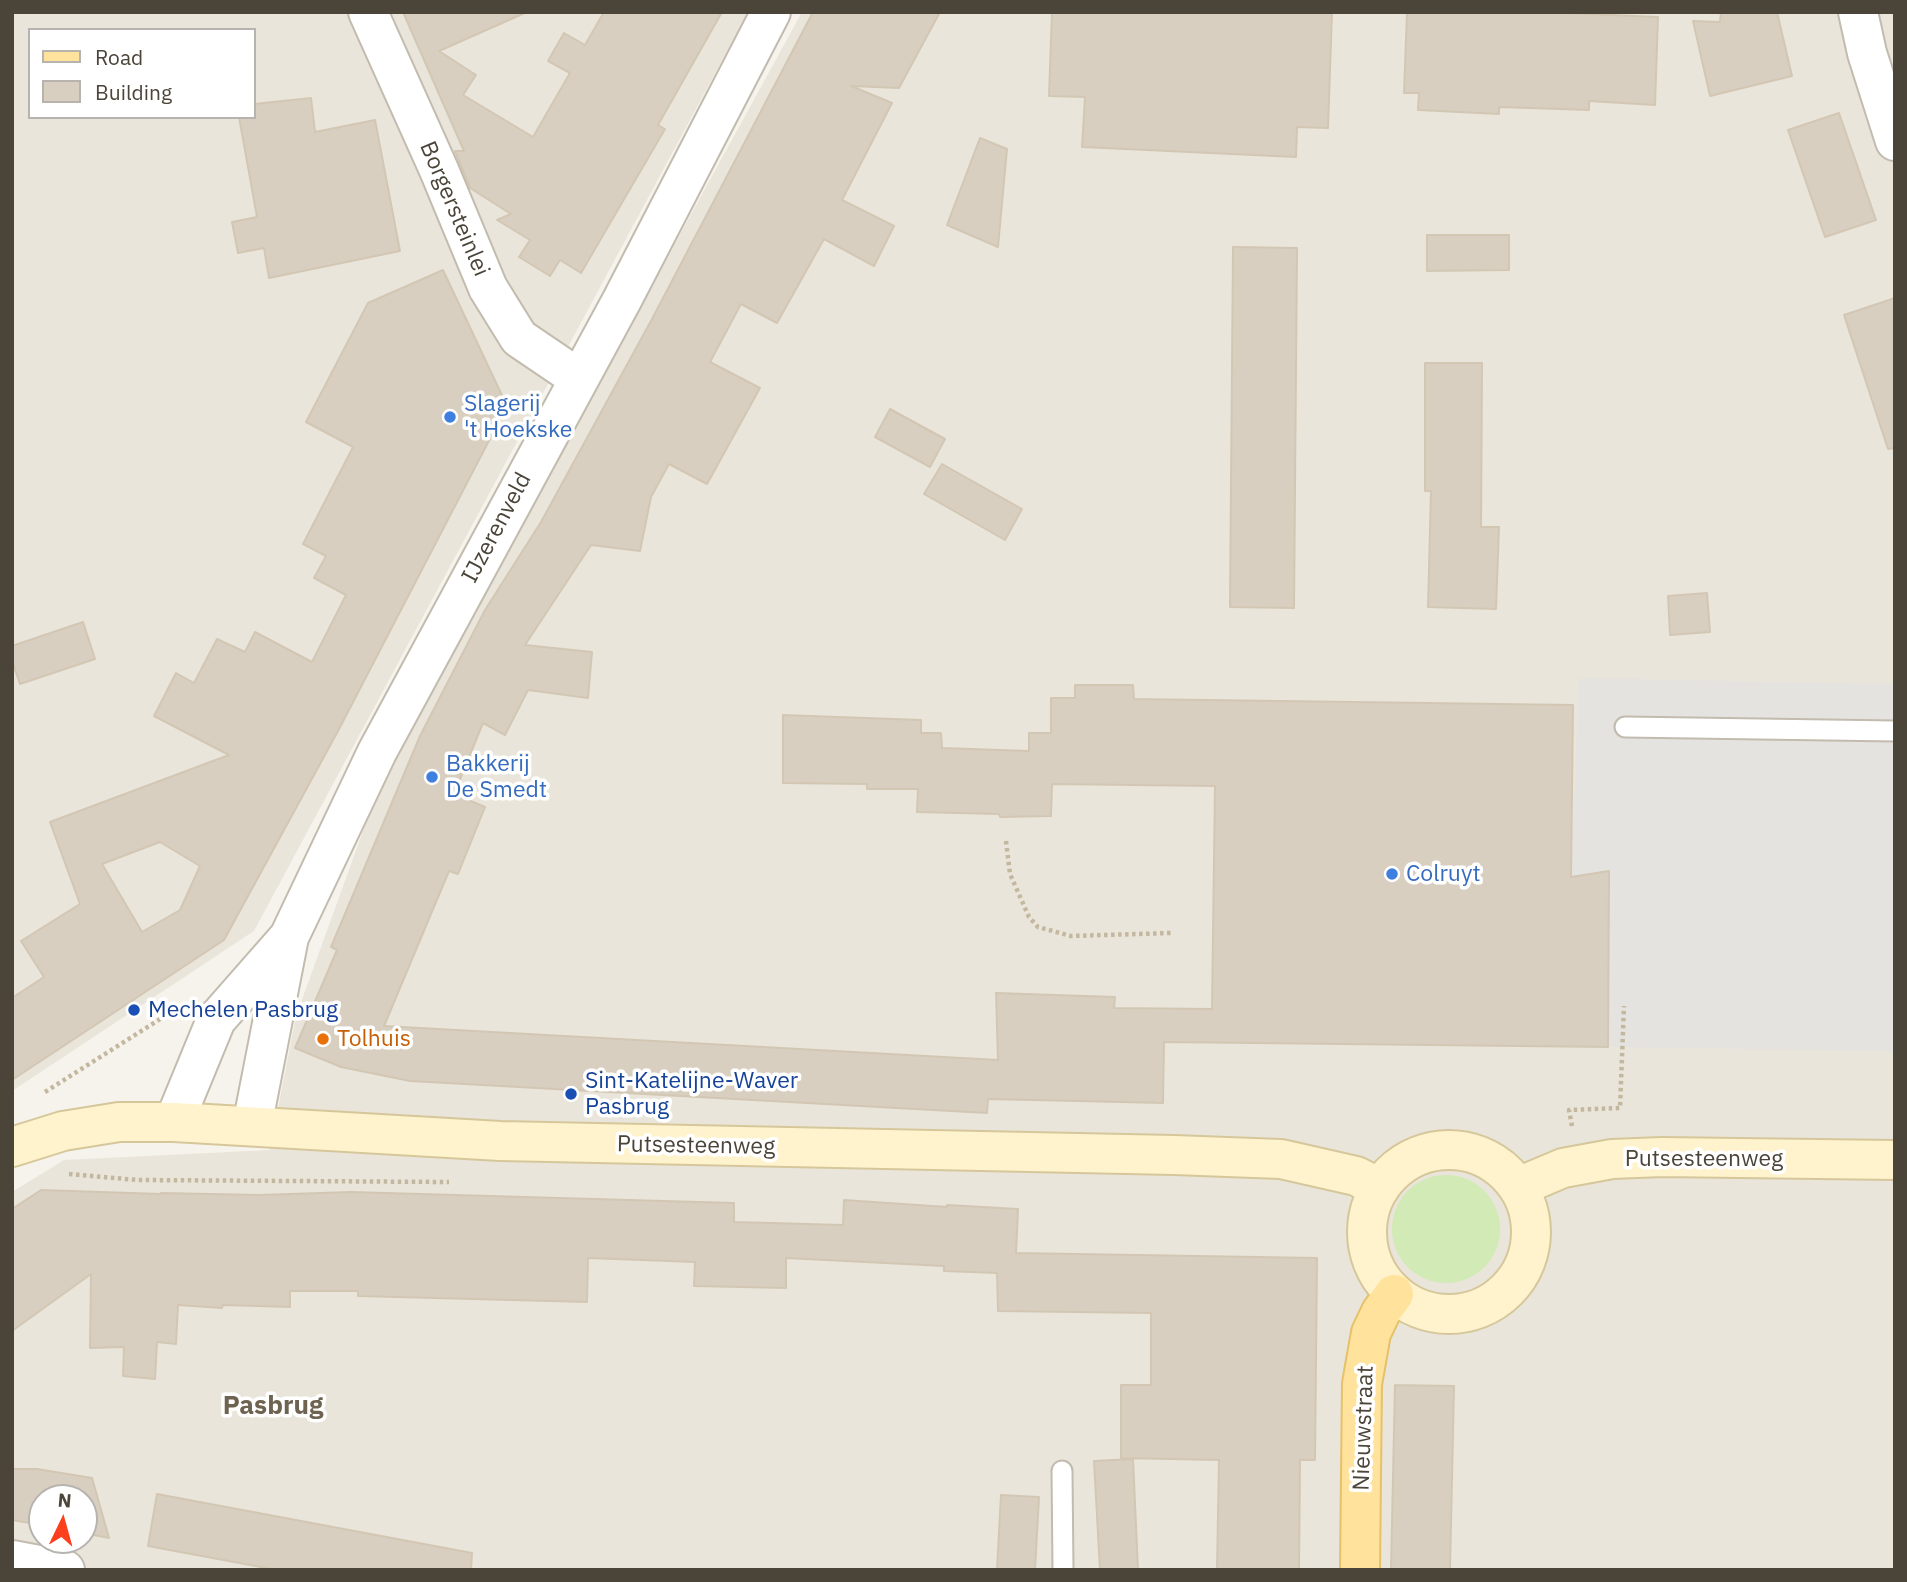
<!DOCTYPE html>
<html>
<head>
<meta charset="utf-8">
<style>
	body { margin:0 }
	#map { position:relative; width:1907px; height:1582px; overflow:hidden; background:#f6f3ec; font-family:"IBM Plex Sans",sans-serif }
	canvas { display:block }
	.frame { position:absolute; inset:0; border:14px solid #4b4439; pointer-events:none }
	.legend { position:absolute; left:28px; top:28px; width:228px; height:91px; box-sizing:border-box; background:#fff; border:2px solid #b7b4b0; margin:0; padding:9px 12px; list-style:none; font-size:21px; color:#4b4439 }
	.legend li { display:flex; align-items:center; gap:14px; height:35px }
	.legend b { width:35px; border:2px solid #b7b4b0 }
	.north { position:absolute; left:28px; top:1484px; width:70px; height:70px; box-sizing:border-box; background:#fff; border:2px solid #b7b4b0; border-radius:50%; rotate:5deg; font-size:19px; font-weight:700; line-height:28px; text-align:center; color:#4b4439 }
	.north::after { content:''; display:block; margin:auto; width:24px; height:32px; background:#fc3f1d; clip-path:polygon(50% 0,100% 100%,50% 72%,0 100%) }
</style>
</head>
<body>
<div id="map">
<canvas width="1907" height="1582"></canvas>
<div class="frame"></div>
<ul class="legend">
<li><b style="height:9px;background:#ffe39c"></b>Road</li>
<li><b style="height:19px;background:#d8cfc1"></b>Building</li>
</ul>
<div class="north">N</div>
</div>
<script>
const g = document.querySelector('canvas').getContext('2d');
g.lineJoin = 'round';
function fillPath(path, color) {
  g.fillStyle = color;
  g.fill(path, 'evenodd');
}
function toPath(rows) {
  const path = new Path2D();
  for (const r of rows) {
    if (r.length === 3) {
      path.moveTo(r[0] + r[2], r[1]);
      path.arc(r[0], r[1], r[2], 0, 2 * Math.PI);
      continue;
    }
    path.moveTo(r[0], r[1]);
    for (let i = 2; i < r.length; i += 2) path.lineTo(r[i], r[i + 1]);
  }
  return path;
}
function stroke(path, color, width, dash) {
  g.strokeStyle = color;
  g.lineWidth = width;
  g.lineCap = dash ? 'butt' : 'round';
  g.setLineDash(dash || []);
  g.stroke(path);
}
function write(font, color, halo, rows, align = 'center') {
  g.font = font + ' "IBM Plex Sans",sans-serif';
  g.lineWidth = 7;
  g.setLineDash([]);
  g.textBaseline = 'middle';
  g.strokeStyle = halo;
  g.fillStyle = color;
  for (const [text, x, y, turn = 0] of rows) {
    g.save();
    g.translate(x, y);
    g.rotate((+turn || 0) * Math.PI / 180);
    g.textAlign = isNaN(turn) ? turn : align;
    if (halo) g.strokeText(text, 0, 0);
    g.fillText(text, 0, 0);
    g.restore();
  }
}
const residential = toPath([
	[12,12,748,12,254,931,12,1091],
	[30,30,254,30,254,117,30,117],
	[802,12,1895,12,1895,1570,12,1570,12,1192,64,1160,270,1150,296,1016,383,776],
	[42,1498,84,1498,84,1540,42,1540]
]);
const green = toPath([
	[1446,1229,54]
]);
const parking = toPath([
	[1579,678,1895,684,1895,1051,1608,1047,1609,872,1571,877]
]);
const building = toPath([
	[403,12,527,12,439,51,476,75,463,95,533,137,570,73,548,61,564,33,585,45,604,12,722,12,658,125,665,129,581,273,560,260,550,276,519,257,530,240,497,220,511,214,470,188,455,151,464,151,403,12],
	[813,12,940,12,899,88,851,86,892,103,842,200,894,226,874,266,824,239,777,323,741,304,710,362,760,388,707,484,669,464,651,497,640,551,591,545,525,645,592,652,588,698,528,690,505,735,483,723,454,794,485,807,458,874,449,871,384,1026,998,1060,996,993,1115,997,1114,1008,1212,1009,1215,786,1052,784,1051,816,1000,817,999,814,917,812,918,789,867,789,867,784,783,783,783,715,921,720,921,733,941,733,942,748,1029,751,1029,733,1051,733,1051,698,1075,698,1075,685,1133,685,1134,699,1573,705,1571,877,1609,871,1608,1047,1164,1042,1163,1103,988,1099,987,1113,410,1081,341,1067,295,1048,337,950,331,947,420,736,485,610,541,522,652,319,813,12],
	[1052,12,1332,12,1328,128,1297,127,1296,157,1082,147,1085,97,1049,96,1052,12],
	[1407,12,1542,12,1658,17,1655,105,1589,101,1589,110,1499,107,1499,114,1418,110,1419,93,1404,93,1407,12],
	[1721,12,1777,12,1792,76,1710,96,1693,21,1720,22,1721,12],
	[311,98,315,132,375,120,400,251,269,278,264,248,238,253,232,222,257,217,239,117,254,117,254,104,311,98],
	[1839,113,1876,220,1825,237,1788,130,1839,113],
	[980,138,1007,149,998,247,947,225,980,138],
	[1427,235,1509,235,1509,270,1427,271,1427,235],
	[1233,247,1297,248,1294,608,1230,607,1233,247],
	[443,270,507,406,338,731,224,940,12,1080,12,998,44,977,21,941,80,904,50,822,229,755,154,716,176,673,194,683,217,639,245,652,255,632,312,662,346,595,314,578,326,556,303,544,353,447,306,422,368,303,443,270],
	[160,842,200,866,180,910,142,932,102,864,160,842],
	[1895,298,1895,448,1888,449,1844,315,1895,298],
	[1425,363,1482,363,1481,527,1499,527,1496,609,1428,607,1431,491,1425,491,1425,363],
	[890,409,945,439,930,467,875,437,890,409],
	[942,464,1022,509,1005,540,924,494,942,464],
	[1707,593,1710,632,1670,635,1668,596,1707,593],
	[83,622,95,659,20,684,12,661,12,646,83,622],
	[41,1190,161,1194,161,1193,259,1195,351,1192,734,1203,734,1222,843,1225,844,1200,947,1207,947,1205,1018,1209,1016,1253,1317,1258,1315,1460,1300,1460,1299,1570,1217,1570,1219,1460,1121,1458,1121,1385,1151,1385,1151,1313,998,1311,997,1273,944,1271,944,1266,786,1258,786,1288,694,1286,695,1262,588,1258,587,1302,358,1296,358,1291,290,1291,290,1307,223,1305,222,1308,178,1305,176,1344,157,1342,155,1379,123,1376,124,1347,90,1348,91,1274,12,1331,12,1209,41,1190],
	[1395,1385,1454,1386,1450,1570,1391,1570,1395,1385],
	[1133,1459,1138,1570,1100,1570,1094,1461,1133,1459],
	[12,1469,37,1469,92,1478,109,1538,84,1533,84,1498,42,1498,42,1525,12,1520,12,1469],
	[157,1494,472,1553,471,1570,277,1570,148,1546,157,1494],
	[1001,1495,1039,1497,1035,1570,997,1570,1001,1495]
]);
const path = toPath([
	[1006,841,1010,874,1029,917,1038,927,1071,936,1171,933],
	[45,1092,176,1009],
	[1572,1126,1569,1110,1620,1108,1624,1006],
	[69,1174,137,1180,449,1182]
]);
const service = toPath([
	[1625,727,1895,731],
	[1062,1471,1063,1570]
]);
const minor = toPath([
	[1858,12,1867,53,1895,141],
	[12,1560,65,1570]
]);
const tertiary = toPath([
	[368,12,439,170,488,288,519,338,578,378],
	[174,1122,216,1020,288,938],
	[252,1126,289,937,377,752,622,300,771,12]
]);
const secondary = toPath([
	[12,1147,63,1131,119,1122,174,1122,500,1141,1174,1155,1281,1159,1356,1176,1380,1188],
	[1449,1232,82],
	[1518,1187,1563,1168,1612,1159,1662,1157,1895,1160]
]);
const primary = toPath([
	[1360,1570,1362,1384,1371,1333,1381,1312,1394,1294]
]);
const markers = [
	[450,417,7,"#3f7fe0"],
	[432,777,7,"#3f7fe0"],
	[1392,874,7,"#3f7fe0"],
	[134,1010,7,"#1a4fb4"],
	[323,1039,7,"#e8710a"],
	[571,1094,7,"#1a4fb4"]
];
const streetNames = [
	["Borgersteinlei",454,209,67],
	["IJzerenveld",497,528,-62],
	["Putsesteenweg",696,1146,1],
	["Putsesteenweg",1704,1159],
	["Nieuwstraat",1364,1428,-88]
];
const shopNames = [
	["Slagerij",464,404],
	["'t Hoekske",464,430],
	["Bakkerij",446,764],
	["De Smedt",446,790],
	["Colruyt",1406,874]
];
const transitNames = [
	["Mechelen Pasbrug",148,1010],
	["Sint-Katelijne-Waver",585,1081],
	["Pasbrug",585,1107]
];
const foodNames = [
	["Tolhuis",337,1039]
];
const quarterNames = [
	["Pasbrug",273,1406]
];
fillPath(residential, '#eae5da');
fillPath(green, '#d2eab5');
fillPath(parking, '#e5e3e0');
fillPath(building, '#d8cfc1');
stroke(building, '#d3c7b4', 2);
stroke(service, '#c2bbae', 23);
stroke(minor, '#c2bbae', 42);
stroke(tertiary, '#c2bbae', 42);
stroke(secondary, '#d6c79b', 42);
stroke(primary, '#e6c16a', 42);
stroke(path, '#c4b79f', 4.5, [3.5, 3.5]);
stroke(service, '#fff', 19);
stroke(minor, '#fff', 38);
stroke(tertiary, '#fff', 38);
stroke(secondary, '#fff3cd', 38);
stroke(primary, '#ffe39c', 38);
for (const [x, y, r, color] of markers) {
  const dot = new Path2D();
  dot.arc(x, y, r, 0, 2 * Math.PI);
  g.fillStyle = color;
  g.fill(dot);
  stroke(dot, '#fff', 2.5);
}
write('23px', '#4b4439', '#fff', streetNames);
write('23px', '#366cbe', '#fff', shopNames, 'left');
write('23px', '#164399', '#fff', transitNames, 'left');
write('23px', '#c56008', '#fff', foodNames, 'left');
write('bold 26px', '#6e6250', '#fff', quarterNames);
</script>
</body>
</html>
